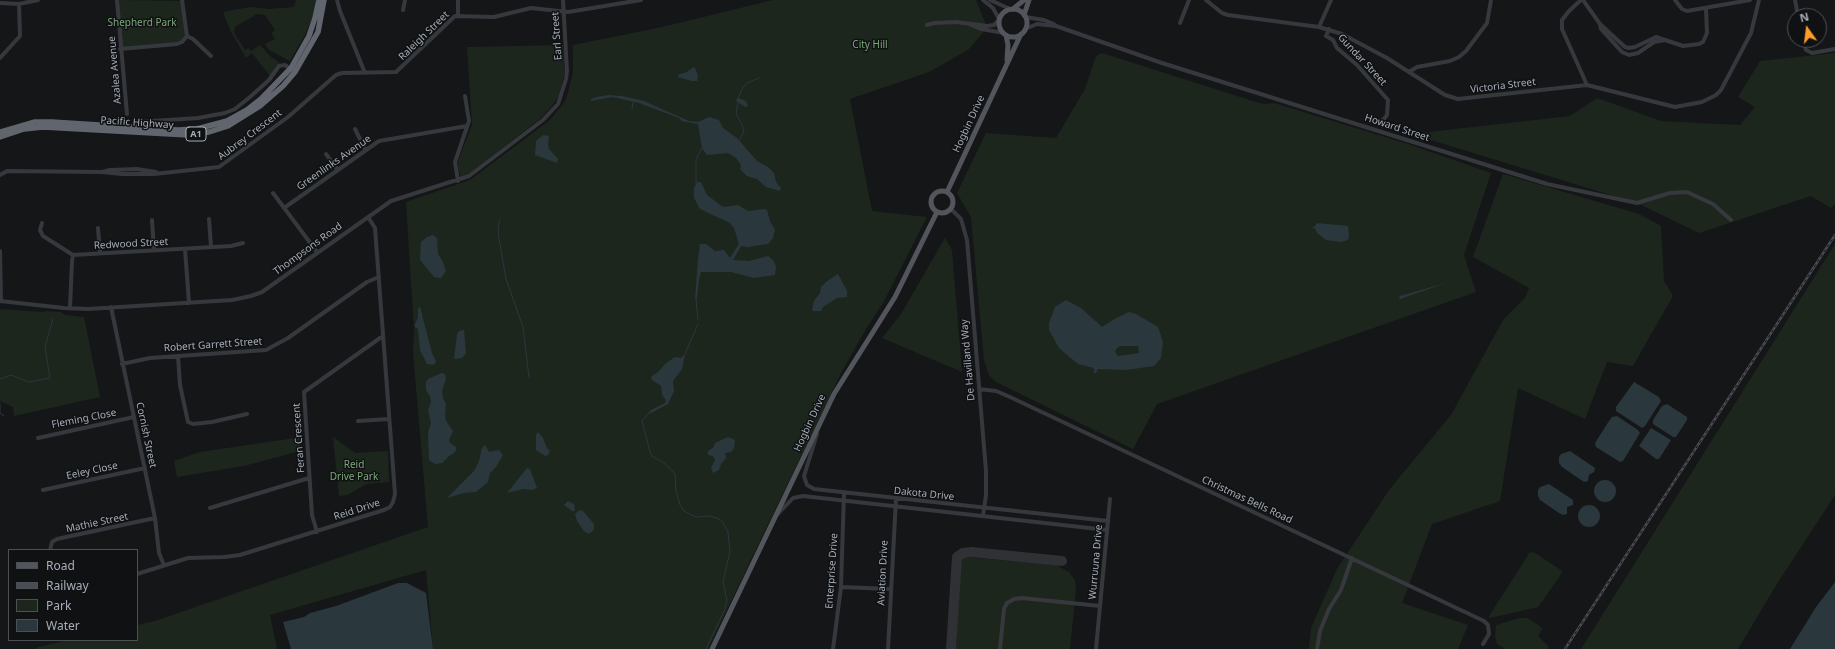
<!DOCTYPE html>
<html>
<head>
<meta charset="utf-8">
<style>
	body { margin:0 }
	#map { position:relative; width:1835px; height:649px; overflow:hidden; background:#151618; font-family:"Noto Sans",sans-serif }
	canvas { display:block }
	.legend { position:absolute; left:8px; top:549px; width:130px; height:92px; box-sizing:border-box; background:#101113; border:1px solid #4c5055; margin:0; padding:5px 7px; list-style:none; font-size:12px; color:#a6aeb9 }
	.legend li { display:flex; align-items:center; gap:8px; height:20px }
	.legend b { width:20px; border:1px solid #4c5055 }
	.north { position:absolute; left:1787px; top:8px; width:40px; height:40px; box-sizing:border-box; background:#101113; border:1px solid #4c5055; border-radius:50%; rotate:346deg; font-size:11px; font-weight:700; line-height:16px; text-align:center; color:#a6aeb9 }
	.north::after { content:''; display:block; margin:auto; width:14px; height:18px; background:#ff9e26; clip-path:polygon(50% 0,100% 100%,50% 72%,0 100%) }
</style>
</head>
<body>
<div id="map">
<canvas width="1835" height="649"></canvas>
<ul class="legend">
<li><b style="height:5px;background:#52555c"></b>Road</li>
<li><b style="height:5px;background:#494c52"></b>Railway</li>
<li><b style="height:11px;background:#1d261d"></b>Park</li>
<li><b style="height:11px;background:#2a373d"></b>Water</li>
</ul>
<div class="north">N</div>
</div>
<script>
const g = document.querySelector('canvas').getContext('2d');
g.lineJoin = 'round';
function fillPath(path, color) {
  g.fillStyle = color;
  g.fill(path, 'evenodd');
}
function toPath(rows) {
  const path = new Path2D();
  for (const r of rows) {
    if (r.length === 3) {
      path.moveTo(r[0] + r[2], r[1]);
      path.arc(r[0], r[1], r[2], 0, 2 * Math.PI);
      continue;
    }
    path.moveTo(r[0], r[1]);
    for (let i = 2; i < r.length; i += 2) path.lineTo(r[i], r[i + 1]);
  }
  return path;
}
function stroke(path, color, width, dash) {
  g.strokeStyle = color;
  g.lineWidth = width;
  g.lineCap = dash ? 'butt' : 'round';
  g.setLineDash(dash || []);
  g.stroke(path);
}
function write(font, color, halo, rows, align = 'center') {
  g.font = font + ' "Noto Sans",sans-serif';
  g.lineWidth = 3;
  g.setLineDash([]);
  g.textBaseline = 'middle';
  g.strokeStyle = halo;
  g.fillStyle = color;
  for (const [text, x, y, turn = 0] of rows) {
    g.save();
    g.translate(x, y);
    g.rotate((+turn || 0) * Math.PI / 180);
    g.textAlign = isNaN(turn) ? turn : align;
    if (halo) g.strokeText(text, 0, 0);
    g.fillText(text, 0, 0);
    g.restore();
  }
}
const green = toPath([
	[120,0,182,1,187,36,182,42,120,49,117,2],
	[296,0,316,0,314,14,306,33,290,61,269,50,265,44,275,39,271,33,275,30,265,15,257,14,235,27,234,33,245,50,248,48,251,51,260,45,270,56,280,63,270,76,252,53,246,58,230,30,223,12,250,7,269,9,294,7],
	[773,0,976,0,987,28,968,50,929,72,850,99,872,211,927,217,883,303,866,329,841,373,708,649,433,649,426,570,270,615,277,649,36,649,38,647,68,640,137,640,137,625,155,621,428,527,413,353,414,330,406,202,470,180,550,120,566,100,573,73,573,45,662,27],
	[563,45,565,71,559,96,552,106,540,119,471,172,461,177,457,166,458,161,472,125,467,47],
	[1102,53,1256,102,1264,104,1274,103,1408,144,1491,173,1464,255,1476,292,1157,404,1133,449,996,382,989,375,984,360,971,217,957,193,986,133,1056,138,1085,89,1096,56],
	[1835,53,1835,204,1831,208,1811,196,1699,233,1637,203,1411,134,1570,116,1597,98,1661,121,1740,125,1755,107,1738,97,1760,61],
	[1503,174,1639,214,1661,226,1664,281,1673,296,1633,366,1607,362,1585,419,1518,388,1500,501,1432,524,1402,603,1468,625,1458,649,1309,649,1311,628,1337,569,1389,490,1451,415,1503,320,1525,298,1529,288,1473,257],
	[945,238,952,250,962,372,882,338,901,314],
	[1835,244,1835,495,1775,587,1738,649,1581,649],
	[0,309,42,312,47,311,61,312,65,315,84,317,100,397,14,416,13,407,0,401],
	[302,437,300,451,244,466,177,477,174,461,200,452],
	[333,437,355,453,388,451,389,482,366,484,348,495,339,496],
	[1530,552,1535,553,1561,570,1562,573,1538,607,1490,618,1489,616],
	[965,557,1056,565,1069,572,1075,580,1076,589,1070,649,956,649,959,565,960,561],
	[1520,618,1527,618,1540,626,1542,629,1538,636,1549,647,1548,649,1505,649,1497,644,1495,636,1496,625]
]);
const water = toPath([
	[694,67,696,70,698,76,697,81,692,81,678,77,679,74,685,73],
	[608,95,622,96,644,101,689,121,698,122,709,117,719,120,723,128,737,138,757,161,768,167,774,173,776,182,781,188,780,191,766,187,757,179,747,176,740,169,741,165,736,158,728,153,707,155,702,148,698,124,682,121,679,118,639,103,612,97,591,101,591,99,597,97],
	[738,98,746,101,748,106,746,107,737,102,736,100],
	[543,135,549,136,548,144,549,149,558,159,557,163,535,155,536,141],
	[697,182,701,182,707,195,723,207,738,205,748,211,764,209,767,210,770,221,775,230,773,238,768,244,747,247,741,246,733,260,749,261,768,256,773,260,776,266,775,275,754,278,731,272,701,272,699,279,697,299,695,299,698,259,700,244,706,244,715,251,724,250,730,258,739,244,734,228,730,223,700,209,694,198,694,188],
	[1317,223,1348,226,1349,235,1348,240,1341,242,1326,240,1317,233,1315,228,1310,229,1314,227],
	[433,235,437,238,438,254,443,262,446,271,441,278,434,277,420,260,421,242,427,237],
	[838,274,847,291,847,297,837,298,823,307,821,311,813,311,812,310,814,301,820,293,821,287,826,282],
	[1449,282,1400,299,1399,299,1400,296],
	[1066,300,1081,308,1102,327,1116,318,1129,312,1136,314,1158,327,1163,342,1161,358,1154,366,1126,370,1098,369,1096,373,1094,373,1094,368,1078,364,1059,348,1049,330,1049,323,1055,307],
	[1120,346,1138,346,1139,353,1118,356,1115,352,1116,349],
	[420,307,432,353,436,361,434,365,427,364,420,350,418,329,415,327,415,324,418,318,418,308],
	[464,330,466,353,462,358,454,359,457,334,459,331],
	[685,354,682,369,673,381,674,391,668,404,647,415,651,410,665,403,666,400,662,395,661,386,652,380,651,377,659,371,666,363,675,357,681,358],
	[442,373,445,374,446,379,442,391,443,398,446,404,445,416,446,421,453,431,449,440,450,443,456,447,456,450,454,453,449,456,442,463,435,464,429,460,428,432,431,423,428,410,431,402,430,396,426,390,426,382,428,379],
	[1634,382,1659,397,1661,401,1645,426,1642,428,1616,411,1616,407],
	[1667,404,1687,417,1687,420,1676,437,1673,437,1653,424,1653,420,1662,406],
	[1617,416,1638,430,1640,433,1623,461,1620,462,1596,447,1595,443,1609,421,1612,417],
	[1651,428,1671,440,1659,459,1656,459,1639,446],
	[538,432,543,438,547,448,550,451,548,455,545,456,536,450,536,435],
	[728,437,735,440,734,448,731,452,725,453,726,458,721,464,719,470,713,473,711,468,715,460,713,456,708,455,708,451,713,448,715,443],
	[485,445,489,452,499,450,503,455,496,467,490,473,488,482,476,492,464,493,447,498,474,471,479,461,482,448],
	[1570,451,1595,468,1594,472,1589,475,1588,481,1584,482,1581,480,1562,467,1559,463,1559,457,1561,454],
	[527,468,530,469,537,488,532,490,523,489,507,493],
	[1605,491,11],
	[1549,484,1573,500,1573,505,1567,507,1567,514,1563,515,1559,513,1540,500,1538,496,1538,490,1540,487],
	[568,501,574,504,575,511,572,511,564,505],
	[1589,516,11],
	[579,510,583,511,594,524,594,530,589,534,584,531,577,521,575,514],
	[1835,582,1835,649,1790,649,1816,607],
	[398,583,407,583,426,593,433,649,291,649,283,622,304,617,310,613,336,606]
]);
const stream = toPath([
	[738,99,742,89,747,83,759,78],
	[738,102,736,113,744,129,743,134,739,140],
	[632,109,633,102],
	[696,183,696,159,702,148],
	[500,220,498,227,499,239,506,279,523,327,529,377],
	[696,299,698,320],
	[685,354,698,324],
	[0,379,11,375,29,382,50,378,45,347,53,319],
	[0,403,0,413,4,416],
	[647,415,642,421,650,452,652,456,664,463,675,474,676,491,680,505,685,512,696,517,708,516,717,518,722,521,728,532,730,551,723,582,727,600,725,609,706,649]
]);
const taxiway = toPath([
	[951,649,957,557,963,553,971,552,1062,561]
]);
const minor = toPath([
	[117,0,127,114],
	[337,0,340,11,365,73],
	[983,0,993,8,999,19],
	[990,0,1010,9],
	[1206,0,1222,13,1228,15,1319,27,1342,34,1387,58,1445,95,1458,99,1587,85,1675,107,1702,102,1716,95,1721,90,1751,33,1759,0],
	[1581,0,1569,11,1562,20,1562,29,1587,85],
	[1583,0,1600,24,1625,47,1629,48,1635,47,1656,37,1683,46,1699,44,1703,42,1707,33,1706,9],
	[1675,0,1682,9,1687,11,1750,0],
	[1795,0,1798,16],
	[0,3,19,4,38,0],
	[403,10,405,0],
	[458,15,458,0],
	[1025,17,1044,20,1054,24],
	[1180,23,1189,0],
	[927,25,934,23,956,22,987,26,994,25,999,20],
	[971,25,981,29,1004,33],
	[1600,25,1601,29,1622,52,1629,55,1638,53,1654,42,1665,40],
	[1319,27,1331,0],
	[1025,29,1037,24,1056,26,1162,63,1547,184,1637,203,1670,193,1687,192,1713,204,1731,220],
	[1329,29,1326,36,1333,40,1337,48,1357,65,1388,100,1387,115,1384,119,1378,122],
	[187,36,193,39,211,56],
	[1803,40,1806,50,1812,53,1835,49],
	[120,49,177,44,182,42,187,36,182,0],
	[0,58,20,36,19,4],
	[1409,72,1417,67,1450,61,1459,57,1466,51,1487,23,1491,0],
	[138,122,198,118,225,113,235,109,250,97,269,80,279,66,285,65,295,72],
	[355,129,365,149],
	[326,154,338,170],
	[102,172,110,170,137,169,156,172],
	[0,175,7,171,102,172,122,174,154,174,219,167,288,117,336,75,342,73,396,72,455,16,494,17,531,8,568,12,641,0],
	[458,181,455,162,469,121,465,96],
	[273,193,317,252],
	[284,208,379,141,467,126],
	[951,209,961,219,967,240,986,471,986,495,983,516],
	[209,219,211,247],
	[152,220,154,250],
	[42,223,40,230,43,236,73,255],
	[98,228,100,253],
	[185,249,189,303],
	[0,251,1,301],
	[73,255,231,246,243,243],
	[0,301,64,308,88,309,232,300,251,296,262,292,391,201,469,176,543,120,558,104,566,79,567,71,563,0],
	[111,307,155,518,159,553,164,565],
	[70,308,72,261,73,255],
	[178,356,180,385,188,422,193,424,212,422,247,414],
	[122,364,150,358,266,350,288,338,367,282,379,277],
	[979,389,996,391,1010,397,1484,621,1488,625,1489,634,1483,644],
	[358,421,389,419],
	[817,434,804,476,807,485,814,489,1108,521],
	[38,438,134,417],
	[43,490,145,468],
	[210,508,309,478],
	[777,515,793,498,803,496,1107,530],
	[317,532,312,515,304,392,380,338,383,337],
	[50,550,52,542,57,539,155,518],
	[137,574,188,558,224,557,240,555,384,510,390,507,393,502,395,494,375,228,368,217],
	[841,587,890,589],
	[833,649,841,587,844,493],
	[888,649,896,499],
	[1000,649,1004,609,1007,603,1014,599,1022,598,1100,606],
	[1096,649,1110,499],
	[1317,649,1320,631,1329,609,1341,590,1352,558]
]);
const major = toPath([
	[1013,9,1024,0],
	[1013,23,14],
	[1024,15,1029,0],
	[1006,35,1008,45,1007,60],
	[942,202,11],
	[947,192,1021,34],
	[712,649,834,394,895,297,937,212]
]);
const highway = toPath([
	[0,132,35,122,52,122,178,130,197,129,227,121,247,110,261,99,291,68,309,36,315,18,319,0],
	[0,137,24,129,43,127,188,135,209,132,228,126,260,106,283,86,295,72,318,32,324,0]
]);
const rail = toPath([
	[1565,649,1835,235]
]);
const shields = [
	[196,134,20]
];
const shieldNames = [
	["A1",196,134]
];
const parkNames = [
	["Shepherd Park",142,23],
	["City Hill",870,45],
	["Reid",354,465],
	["Drive Park",354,477]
];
const streetNames = [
	["Raleigh Street",424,36,-44],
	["Earl Street",557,36,-94],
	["Gundar Street",1362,60,47],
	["Azalea Avenue",115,70,-95],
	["Victoria Street",1503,86,-7],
	["Pacific Highway",137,123,4],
	["Hogbin Drive",969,124,-65],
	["Howard Street",1397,128,18],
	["Aubrey Crescent",250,135,-37],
	["Greenlinks Avenue",334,163,-35],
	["Redwood Street",131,244,-3],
	["Thompsons Road",308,249,-36],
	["Robert Garrett Street",213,345,-4],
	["De Havilland Way",968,360,-95],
	["Fleming Close",84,419,-11],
	["Hogbin Drive",810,423,-65],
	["Cornish Street",146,435,78],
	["Feran Crescent",299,438,-94],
	["Eeley Close",92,471,-12],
	["Dakota Drive",924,494,6],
	["Christmas Bells Road",1247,500,25],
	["Reid Drive",357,510,-18],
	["Mathie Street",97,523,-12],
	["Wurruuna Drive",1096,562,-85],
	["Enterprise Drive",832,571,-86],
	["Aviation Drive",883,573,-87]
];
fillPath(green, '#1d261d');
fillPath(water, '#2a373d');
stroke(stream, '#2a373d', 1);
stroke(taxiway, '#2f3135', 10);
stroke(minor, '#36383d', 4);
stroke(major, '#52555c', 5);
stroke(highway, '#61666e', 5.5);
stroke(rail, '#494c52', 2.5);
stroke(rail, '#101113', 1, [3]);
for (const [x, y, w] of shields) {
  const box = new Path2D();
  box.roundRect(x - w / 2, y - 7, w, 14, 3);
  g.fillStyle = '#101113';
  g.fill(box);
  stroke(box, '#a6aeb9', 1);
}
write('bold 9px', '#a6aeb9', null, shieldNames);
write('10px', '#7da67b', '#101113', parkNames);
write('10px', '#a6aeb9', '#101113', streetNames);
</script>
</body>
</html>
